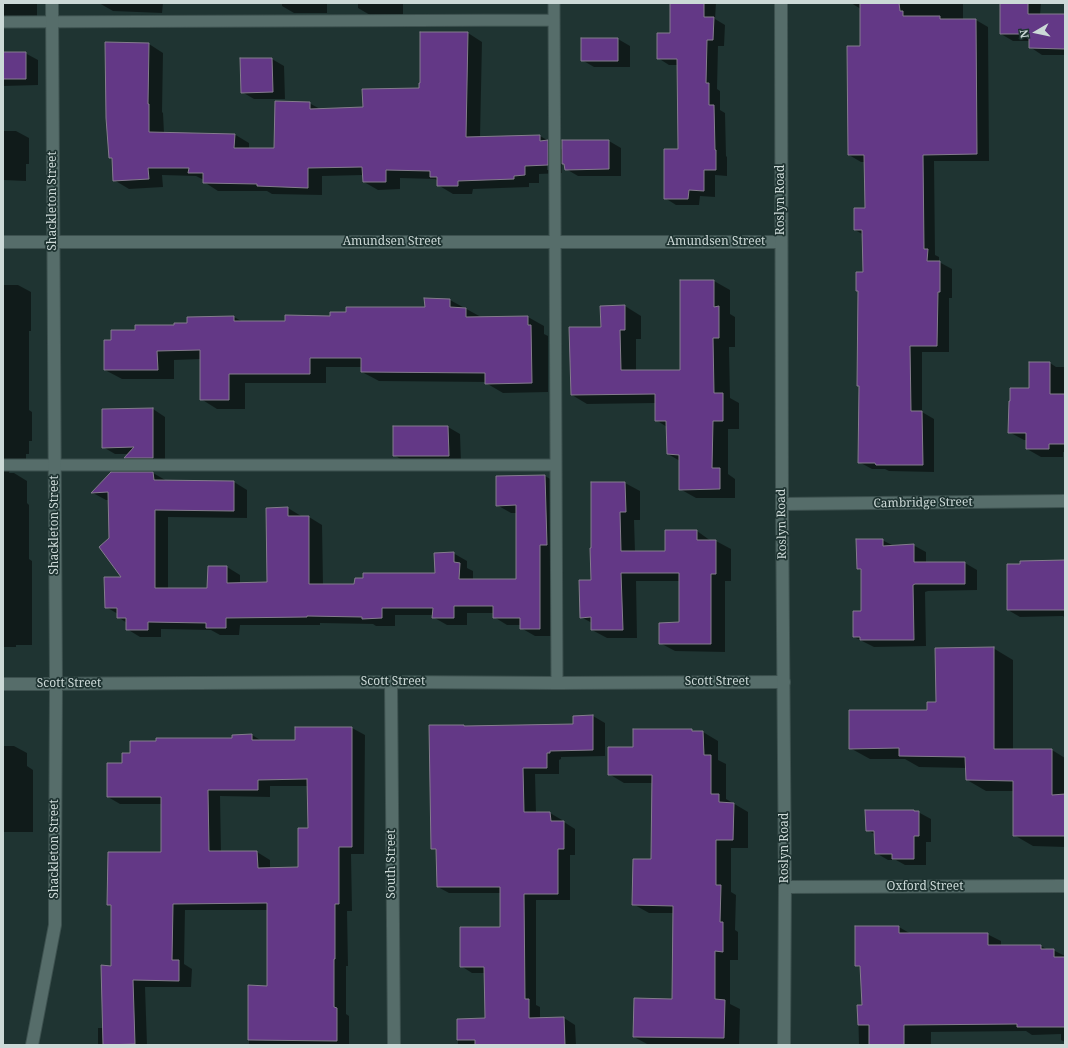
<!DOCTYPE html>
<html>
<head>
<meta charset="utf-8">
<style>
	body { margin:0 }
	#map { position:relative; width:1068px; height:1048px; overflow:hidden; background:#1f3432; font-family:"Noto Serif",serif }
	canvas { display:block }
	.frame { position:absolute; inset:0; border:4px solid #ccd9d7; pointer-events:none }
	.north { position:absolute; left:1016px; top:12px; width:40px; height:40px; -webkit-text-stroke:3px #1f3432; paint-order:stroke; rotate:261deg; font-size:11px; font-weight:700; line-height:16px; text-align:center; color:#ccd9d7 }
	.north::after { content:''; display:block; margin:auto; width:14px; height:18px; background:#ccd9d7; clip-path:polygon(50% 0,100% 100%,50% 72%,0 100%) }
</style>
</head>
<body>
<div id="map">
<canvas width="1068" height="1048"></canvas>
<div class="frame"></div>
<div class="north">N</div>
</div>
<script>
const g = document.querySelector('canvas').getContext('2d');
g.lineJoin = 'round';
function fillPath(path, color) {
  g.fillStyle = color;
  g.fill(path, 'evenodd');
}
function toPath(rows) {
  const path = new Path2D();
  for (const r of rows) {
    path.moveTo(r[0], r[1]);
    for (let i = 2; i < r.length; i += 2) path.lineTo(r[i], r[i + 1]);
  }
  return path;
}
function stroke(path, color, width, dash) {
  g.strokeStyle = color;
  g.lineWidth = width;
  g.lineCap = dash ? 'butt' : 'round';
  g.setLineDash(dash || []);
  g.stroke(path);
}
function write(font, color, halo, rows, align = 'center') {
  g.font = font + ' "Noto Serif",serif';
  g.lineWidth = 3.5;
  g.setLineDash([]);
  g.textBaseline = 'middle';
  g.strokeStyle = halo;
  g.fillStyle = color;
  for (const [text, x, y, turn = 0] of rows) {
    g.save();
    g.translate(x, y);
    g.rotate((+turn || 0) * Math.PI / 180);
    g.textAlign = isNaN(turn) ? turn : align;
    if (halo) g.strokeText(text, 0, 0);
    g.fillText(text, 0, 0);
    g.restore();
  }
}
const shadow = toPath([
	[3,3,37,3,37,20,3,19],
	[99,3,163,3,162,13,113,11],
	[282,3,327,3,327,13,294,13,282,6],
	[358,3,403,3,403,15,370,15,358,8],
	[671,3,716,3,715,19,725,25,724,46,718,46,717,89,720,91,720,110,725,113,726,156,727,157,727,176,715,175,715,197,700,196,699,205,676,205,665,198,679,150,678,65,669,65,658,58,671,34],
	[851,3,963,3,963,20,976,20,988,27,989,161,934,161,935,255,939,257,939,262,952,269,952,298,949,298,949,352,922,352,922,412,934,419,934,472,889,471,885,469,872,469,859,462,859,292,857,291,864,273,864,235,855,230,866,209,865,162,861,162,849,155,861,47,861,9],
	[1001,3,1041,3,1040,15,1065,15,1065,55,1042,55,1030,47,1030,41,1013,41,1001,34],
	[468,33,482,42,480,138,540,136,554,144,555,146,563,150,609,141,621,148,621,176,578,176,566,169,565,165,562,163,562,173,539,174,539,183,529,183,529,187,473,189,472,194,453,194,438,185,438,181,435,179,400,178,400,189,378,190,364,182,363,175,322,176,322,195,272,194,267,191,218,191,204,182,204,180,196,176,162,175,163,187,129,189,114,180,113,159,110,157,149,44,163,53,162,112,163,113,164,133,234,134,249,143,249,149,275,149,309,103,322,110,364,108,420,89],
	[547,144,549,144,549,170,547,170],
	[582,39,618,39,630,46,630,67,594,67,582,60],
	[3,53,25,53,38,60,38,85,3,86],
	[272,59,284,66,285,99,254,99,242,92],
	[3,131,16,131,29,138,29,164,26,164,26,181,3,180],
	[714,281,730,290,730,314,735,317,735,347,729,347,730,398,739,403,739,429,728,429,728,474,735,479,735,498,696,498,680,489,680,461,668,454,667,427,656,420,656,403,587,404,572,395,602,328,625,306,641,316,641,339,636,339,636,371,681,371],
	[3,285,18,285,31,292,31,331,29,331,29,410,32,412,32,441,29,441,29,454,26,454,26,465,10,469,9,473,14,473,27,481,27,503,29,505,29,559,32,561,32,645,16,645,16,647,3,647],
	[426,299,450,300,481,317,528,317,544,326,544,334,548,336,548,392,503,393,486,383,486,382,379,381,362,372,362,367,326,367,326,383,245,383,245,409,217,409,201,399,201,359,174,360,174,379,122,379,105,370,112,341,136,331,234,317,243,322,286,322,331,317,426,308],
	[1050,363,1056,367,1065,367,1065,452,1063,452,1063,457,1041,457,1027,449,1027,440,1024,440,1009,432,1030,389],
	[153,409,165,417,165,464,137,464,125,458,129,454,115,454,103,447],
	[448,427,460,434,461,462,407,463,394,455],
	[111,473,153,473,167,481,234,482,247,490,247,518,168,517,168,589,208,589,227,567,240,575,240,583,268,583,288,508,301,516,309,517,322,525,323,585,355,585,436,574,453,553,467,561,467,568,473,571,473,580,517,580,517,513,511,513,497,505,497,477,545,476,559,484,553,636,535,636,521,628,521,625,507,625,494,617,494,613,467,613,467,625,447,625,433,617,433,615,395,615,395,626,376,626,373,624,320,623,320,625,240,625,239,635,220,635,211,630,161,629,161,637,140,637,127,629,127,623,118,617,118,614,106,607,123,578,110,538,109,500,106,500,93,493],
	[592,483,625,483,640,491,640,520,634,520,635,552,666,552,697,531,711,541,716,541,731,549,731,581,725,581,725,652,675,651,660,643,680,623,680,581,636,581,637,638,607,638,592,630,592,623,581,617,592,581],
	[882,540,894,546,913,545,926,552,926,563,965,563,977,570,977,590,928,591,925,592,926,646,874,647,854,637,862,612,862,571,858,569],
	[1065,561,1065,618,1063,616,1020,617,1008,610,1021,565],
	[993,648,1013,660,1013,750,1052,750,1065,758,1065,847,1033,846,1014,835,1014,791,986,791,967,780,967,768,919,767,905,759,870,759,850,748,928,711,937,703],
	[593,716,605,723,605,756,561,757,561,759,559,760,559,774,535,774,536,813,550,813,562,820,562,822,564,822,575,829,575,855,570,855,570,900,536,900,536,1005,540,1007,540,1019,564,1018,575,1025,576,1045,458,1045,458,1020,486,1019,485,973,472,973,461,966,501,928,501,893,449,893,438,887,437,851,432,848,466,727,574,725],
	[296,728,352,728,365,735,364,854,351,854,352,911,347,911,348,966,346,966,346,1014,349,1016,349,1045,249,1045,249,986,268,987,268,910,185,910,184,964,192,969,191,987,145,987,147,1045,98,1045,98,1028,104,1028,112,967,112,907,108,904,162,853,162,804,120,804,108,797,123,764,233,738,252,735,262,741,296,741],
	[270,786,308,786,309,829,299,868,270,868,270,860,257,852,221,852,220,796,270,797],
	[634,730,692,730,696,732,703,732,718,741,718,760,726,764,726,799,748,812,748,848,731,848,731,892,736,895,735,930,738,932,738,960,730,960,730,1004,740,1009,739,1045,649,1045,634,1037,673,1000,674,913,649,913,633,904,652,860,653,783,624,783,609,774,634,748],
	[3,746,14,746,27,753,27,766,33,770,33,832,3,832],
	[914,811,918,812,931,819,931,842,926,842,926,865,905,865,896,860,888,860,876,853,876,835,867,830],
	[899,927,911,934,987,934,1001,941,1001,946,1041,946,1048,950,1053,950,1065,956,1065,1042,1061,1040,1061,1034,1032,1035,1026,1031,931,1032,931,1045,859,1045,858,1006,863,1006,861,968,856,965]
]);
const building = toPath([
	[670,3,704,3,704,17,714,17,713,40,707,40,706,83,709,83,709,105,714,105,715,150,716,150,716,170,704,170,704,191,689,190,688,199,664,199,664,149,678,149,677,59,657,59,657,33,670,33,670,3],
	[860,3,899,3,900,11,903,11,903,16,940,16,940,19,976,19,977,154,923,155,924,249,928,249,927,261,940,261,940,292,938,292,937,346,910,346,911,411,922,411,923,465,876,465,875,463,858,463,859,386,857,386,858,291,856,291,856,272,863,272,862,230,854,230,854,208,865,208,864,155,848,155,847,46,860,46,860,3],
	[1000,3,1028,3,1028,14,1065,14,1065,49,1029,48,1029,34,1000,34,1000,3],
	[420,32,468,32,466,137,540,135,540,141,548,140,548,165,525,166,525,175,514,176,514,179,458,181,458,186,437,186,437,177,430,177,430,171,386,170,386,182,363,182,362,167,308,168,308,188,257,186,257,184,203,183,203,173,188,173,189,168,148,168,149,179,113,181,112,158,109,158,106,118,105,42,149,43,148,104,149,104,149,132,235,134,234,148,274,148,275,101,310,102,310,109,363,107,362,89,419,88,419,83,420,83,420,32],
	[581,38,618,38,618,61,581,61,581,38],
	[3,52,26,52,26,79,3,79,3,52],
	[240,58,272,58,273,92,241,93,240,58],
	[562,140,609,140,609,169,565,170,564,164,562,164,562,140],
	[680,280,714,280,714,307,719,306,719,338,713,338,714,393,723,393,723,421,713,421,712,468,720,468,720,489,679,490,679,455,667,454,666,421,655,421,655,394,571,395,569,327,601,327,600,306,625,305,625,330,620,330,621,370,680,370,680,280],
	[424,298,450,299,450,307,466,308,466,317,528,316,528,325,531,325,532,383,485,384,485,373,361,372,361,358,310,358,310,374,229,374,229,400,200,400,200,350,157,351,158,370,104,370,104,340,111,340,111,330,135,330,135,325,174,325,174,323,187,323,187,317,234,316,234,321,285,321,285,315,330,316,330,312,346,312,346,307,425,307,424,298],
	[1029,362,1050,362,1050,394,1065,394,1065,444,1049,444,1049,449,1026,449,1026,433,1008,433,1009,401,1010,401,1010,388,1029,388,1029,362],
	[153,408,153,458,124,458,134,447,102,448,102,409,153,408],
	[393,426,448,426,449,456,393,456,393,426],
	[111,472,153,472,154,480,234,481,234,511,155,510,155,588,207,588,208,566,227,566,227,583,267,582,266,508,288,507,288,516,309,516,309,584,354,584,355,578,363,578,363,573,435,573,434,553,454,552,454,562,460,563,459,579,516,579,516,505,496,506,496,476,545,475,547,545,540,545,540,629,520,629,520,618,493,618,493,606,454,606,454,618,432,618,433,608,382,608,382,618,362,619,362,617,307,616,307,617,226,618,226,628,206,628,206,623,148,622,148,630,126,630,126,618,117,618,117,608,105,608,104,577,121,577,99,547,109,538,108,492,91,493,111,472],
	[591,482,625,482,626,512,620,512,621,551,665,551,665,530,697,530,697,540,716,540,716,574,711,574,711,644,659,644,659,623,679,622,679,573,621,573,623,630,591,630,591,617,580,618,579,580,591,580,590,548,591,548,591,482],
	[856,539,883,539,883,546,914,544,914,562,965,562,965,584,915,584,913,585,914,640,860,640,860,637,853,637,853,611,861,611,861,569,857,569,856,539],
	[1065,560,1065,610,1007,610,1007,564,1020,564,1020,561,1065,560],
	[994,647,994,749,1052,749,1052,795,1065,794,1065,836,1013,836,1013,781,966,780,965,757,899,756,899,748,849,749,849,710,927,710,927,702,936,702,935,648,994,647],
	[593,715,593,750,550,751,550,753,547,753,547,768,523,768,524,812,550,812,551,821,564,821,564,849,558,849,558,894,524,894,525,999,529,999,529,1018,564,1017,565,1045,475,1045,475,1040,457,1040,457,1019,485,1018,484,967,460,967,460,927,500,927,500,887,437,887,436,849,431,849,429,725,464,725,464,726,573,724,573,716,593,715],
	[295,727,352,727,352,847,339,847,339,904,335,904,335,959,334,959,334,1007,337,1008,337,1041,248,1040,248,985,267,986,267,903,173,904,172,960,179,960,179,981,133,980,135,1044,103,1045,101,965,111,966,111,905,107,905,108,852,161,852,161,797,107,797,107,763,122,763,122,753,130,753,130,741,156,741,156,738,232,738,232,735,252,734,252,740,295,740,295,727],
	[307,779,308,828,298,828,298,867,258,868,257,851,209,851,208,790,258,790,258,780,307,779],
	[633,729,692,729,692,731,703,731,704,755,711,755,711,794,719,794,719,802,734,803,733,840,716,840,716,885,721,885,720,922,723,922,723,952,715,951,715,999,725,1000,724,1038,633,1037,634,998,672,999,673,906,632,905,633,859,651,859,652,775,608,775,608,747,633,747,633,729],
	[865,810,914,810,914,811,919,811,919,836,914,836,914,859,892,859,892,854,875,854,874,831,866,831,865,810],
	[855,926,899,926,899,933,988,933,988,945,1041,945,1041,949,1054,949,1054,957,1065,957,1065,1027,1017,1027,1017,1024,904,1025,904,1045,869,1045,869,1025,858,1025,857,1005,862,1005,860,966,855,966,855,926]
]);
const lane = toPath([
	[554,3,557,683],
	[3,22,554,20],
	[3,465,556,465]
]);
const street = toPath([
	[3,242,781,242],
	[782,504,1065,501],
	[391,682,394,1045],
	[3,684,391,682,557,683,784,682],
	[785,887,1065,886],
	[32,1045,55,925,55,890,56,684,52,3]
]);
const secondary = toPath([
	[781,3,782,504,785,887,784,1045]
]);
const streetNames = [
	["Roslyn Road",781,200,-90],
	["Shackleton Street",53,201,-90],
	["Amundsen Street",392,242],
	["Amundsen Street",716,242],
	["Cambridge Street",923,503,-1],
	["Roslyn Road",782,524,-91],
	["Shackleton Street",55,525,-90],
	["Scott Street",393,682],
	["Scott Street",717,682],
	["Scott Street",69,684],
	["Roslyn Road",785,848,-90],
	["Shackleton Street",55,849,-90],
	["South Street",392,864,-90],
	["Oxford Street",925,887]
];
fillPath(shadow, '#0007');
fillPath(building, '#633886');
stroke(building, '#847c8d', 1);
stroke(lane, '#3d514f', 13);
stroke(street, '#3d514f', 14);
stroke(secondary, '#3d514f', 14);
stroke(lane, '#566d6a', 11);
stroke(street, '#566d6a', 12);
stroke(secondary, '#566d6a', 12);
write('12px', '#ccd9d7', '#1f3432', streetNames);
</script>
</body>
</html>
